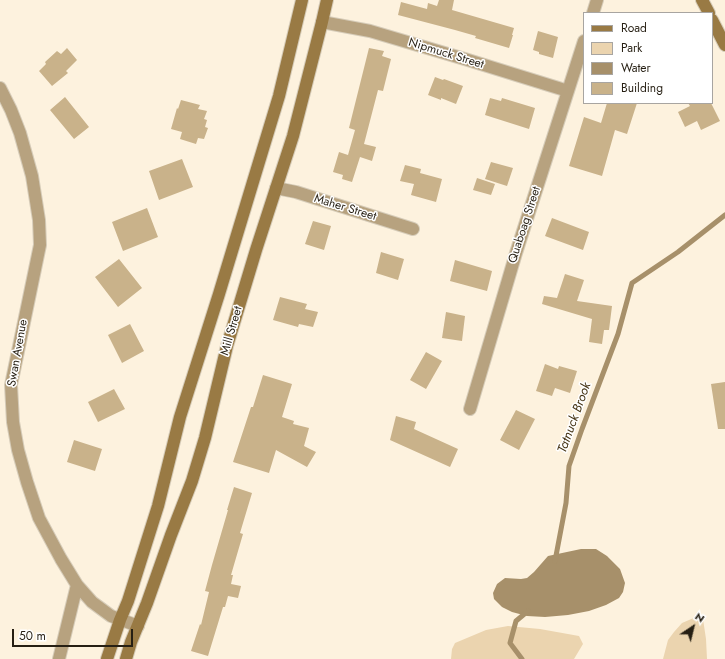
<!DOCTYPE html>
<html>
<head>
<meta charset="utf-8">
<style>
	body { margin:0 }
	#map { position:relative; width:725px; height:659px; overflow:hidden; background:#fdf2de; font-family:Jost,sans-serif }
	canvas { display:block }
	.legend { position:absolute; left:583px; top:12px; width:130px; height:92px; box-sizing:border-box; background:#fff; border:1px solid #a8a5a1; margin:0; padding:5px 7px; list-style:none; font-size:12px; color:#261f13 }
	.legend li { display:flex; align-items:center; gap:8px; height:20px }
	.legend b { width:20px; border:1px solid #a8a5a1 }
	.north { position:absolute; left:673px; top:607px; width:40px; height:40px; -webkit-text-stroke:3px #fff; paint-order:stroke; rotate:35deg; font-size:11px; font-weight:700; line-height:16px; text-align:center; color:#261f13 }
	.north::after { content:''; display:block; margin:auto; width:14px; height:18px; background:#261f13; clip-path:polygon(50% 0,100% 100%,50% 72%,0 100%) }
	.scale { position:absolute; left:12px; top:629px; width:121px; height:18px; box-sizing:border-box; border:2px solid #261f13; border-top:0; padding-left:5px; font-size:12px; line-height:14px; white-space:nowrap; color:#261f13; -webkit-text-stroke:3px #fff; paint-order:stroke }
</style>
</head>
<body>
<div id="map">
<canvas width="725" height="659"></canvas>
<ul class="legend">
<li><b style="height:5px;background:#997a44"></b>Road</li>
<li><b style="height:11px;background:#ebd4af"></b>Park</li>
<li><b style="height:11px;background:#a7906a"></b>Water</li>
<li><b style="height:11px;background:#c9b28a"></b>Building</li>
</ul>
<div class="north">N</div>
<div class="scale">50 m</div>
</div>
<script>
const g = document.querySelector('canvas').getContext('2d');
g.lineJoin = 'round';
function fillPath(path, color) {
  g.fillStyle = color;
  g.fill(path, 'evenodd');
}
function toPath(rows) {
  const path = new Path2D();
  for (const r of rows) {
    path.moveTo(r[0], r[1]);
    for (let i = 2; i < r.length; i += 2) path.lineTo(r[i], r[i + 1]);
  }
  return path;
}
function stroke(path, color, width, dash) {
  g.strokeStyle = color;
  g.lineWidth = width;
  g.lineCap = dash ? 'butt' : 'round';
  g.setLineDash(dash || []);
  g.stroke(path);
}
function write(font, color, halo, rows, align = 'center') {
  g.font = font + ' Jost,sans-serif';
  g.lineWidth = 3;
  g.setLineDash([]);
  g.textBaseline = 'middle';
  g.strokeStyle = halo;
  g.fillStyle = color;
  for (const [text, x, y, turn = 0] of rows) {
    g.save();
    g.translate(x, y);
    g.rotate((+turn || 0) * Math.PI / 180);
    g.textAlign = isNaN(turn) ? turn : align;
    if (halo) g.strokeText(text, 0, 0);
    g.fillText(text, 0, 0);
    g.restore();
  }
}
const green = toPath([
	[696,617,703,619,706,639,707,659,663,659,668,640,674,632,682,623],
	[508,626,540,629,579,636,583,644,574,659,451,659,452,649,455,643,486,630]
]);
const water = toPath([
	[581,549,596,549,607,556,620,569,625,583,623,592,619,598,606,605,589,611,568,615,545,617,527,616,512,612,502,607,494,599,493,593,497,584,505,578,521,579,527,578,534,572,548,556]
]);
const stream = toPath([
	[555,561,566,503,569,466,582,429,618,334,632,283,678,252,725,215],
	[522,659,510,643,516,621,528,611]
]);
const building = toPath([
	[439,0,454,0,452,10,514,28,512,35,513,35,509,48,475,38,476,36,455,30,398,15,401,2,427,9,428,3,437,6],
	[538,31,558,37,553,58,539,54,539,52,533,50],
	[67,48,77,60,66,71,68,73,52,86,39,71,46,64,45,62,57,51,61,54],
	[369,48,384,51,382,56,391,59,383,91,378,90,364,144,376,147,372,161,360,157,352,182,342,179,343,175,333,172,339,152,348,155,355,130,349,128],
	[435,77,443,80,444,79,463,86,456,104,441,98,441,100,428,95],
	[65,97,89,127,74,139,50,110],
	[490,98,501,101,502,98,535,108,529,129,485,115],
	[181,100,200,105,198,109,207,111,204,119,207,120,205,127,208,128,204,139,198,138,196,144,180,139,182,132,171,129,177,108,178,109],
	[607,103,637,103,627,134,615,130,602,176,569,166,584,117,601,123],
	[688,103,711,103,720,121,701,130,697,121,685,127,678,112,690,106],
	[182,159,193,187,159,200,149,171],
	[491,162,513,168,507,186,485,179],
	[405,165,421,169,420,173,442,179,436,202,411,195,414,184,400,181],
	[477,178,495,184,491,195,473,190],
	[147,208,158,237,123,251,112,222],
	[552,218,589,232,583,250,545,236],
	[313,221,331,226,324,250,305,244],
	[381,252,404,259,398,280,376,273],
	[119,259,142,288,118,307,95,277],
	[455,260,492,271,487,291,450,281],
	[565,274,584,280,577,301,612,306,609,330,604,330,602,344,589,342,592,319,542,304,544,296,557,298],
	[280,297,307,304,305,309,318,312,313,327,299,324,298,327,273,320],
	[446,312,465,316,462,341,442,338],
	[130,324,144,351,122,363,108,335],
	[426,352,442,361,426,389,410,380],
	[545,364,558,369,559,366,577,371,570,393,555,388,552,396,536,391],
	[263,375,292,384,282,417,294,421,293,424,309,428,304,446,316,452,307,467,276,450,269,473,233,462,251,407,253,407],
	[725,382,725,429,718,429,711,384],
	[114,389,125,409,98,422,88,402],
	[516,410,535,419,519,450,500,440],
	[396,416,416,422,414,429,458,449,450,467,390,440],
	[74,440,102,449,95,471,67,462],
	[234,487,252,493,240,533,243,534,231,575,233,575,231,584,241,586,238,598,228,596,225,607,223,607,208,656,191,651,200,624,201,625,209,592,205,591,212,565,228,510,227,510]
]);
const street = toPath([
	[593,13,597,0],
	[322,22,370,31,468,60,568,91],
	[0,88,11,110,20,133,32,176,39,220,40,245,11,385,13,422,18,450,27,482,39,518,61,559,77,585,92,602,111,616,138,626],
	[276,188,296,192,413,229],
	[470,409,516,253,584,41],
	[59,659,77,585]
]);
const secondary = toPath([
	[702,0,709,13],
	[712,20,725,45],
	[107,659,120,620,128,601,158,506,180,417,219,294,279,96,302,0],
	[126,659,131,642,147,603,171,535,192,481,205,438,227,346,256,250,293,136,322,22,327,0]
]);
const streetNames = [
	["Nipmuck Street",446,54,17],
	["Maher Street",345,208,17],
	["Quaboag Street",525,225,-72],
	["Mill Street",232,331,-74],
	["Swan Avenue",18,353,-80]
];
const waterNames = [
	["Tatnuck Brook",575,418,-70]
];
fillPath(green, '#ebd4af');
fillPath(water, '#a7906a');
stroke(stream, '#a7906a', 5);
fillPath(building, '#c9b28a');
stroke(street, '#d6ccb9', 14);
stroke(secondary, '#d6ccb9', 14);
stroke(street, '#b7a27f', 12);
stroke(secondary, '#997a44', 12);
write('12px', '#261f13', '#fff', streetNames);
write('italic 13px', '#453313', '#fff', waterNames);
</script>
</body>
</html>
